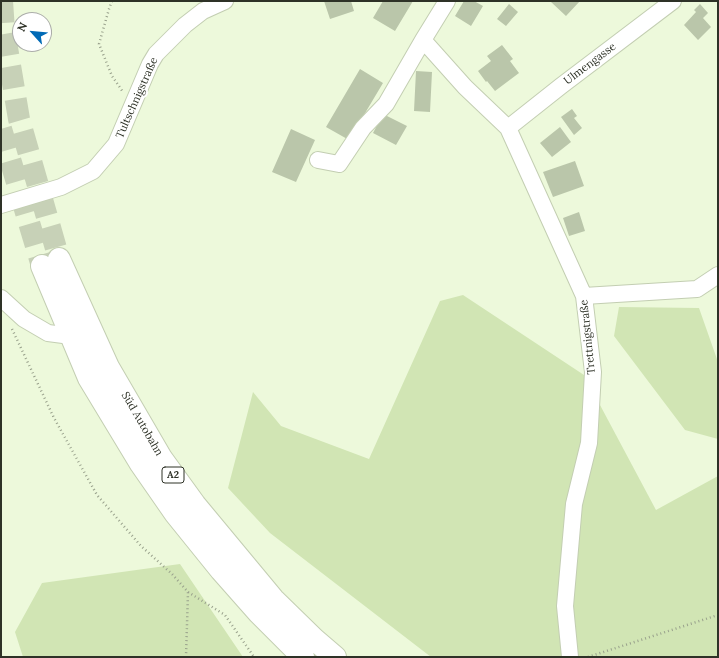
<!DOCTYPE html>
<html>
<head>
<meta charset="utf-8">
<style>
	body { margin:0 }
	#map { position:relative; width:719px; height:658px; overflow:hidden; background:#edf9db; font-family:Lora,serif }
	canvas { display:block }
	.frame { position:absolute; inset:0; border:2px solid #2e3227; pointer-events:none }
	.north { position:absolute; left:12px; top:12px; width:40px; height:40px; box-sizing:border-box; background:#fff; border:1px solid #abada9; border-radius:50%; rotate:297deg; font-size:11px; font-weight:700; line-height:16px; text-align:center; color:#2e3227 }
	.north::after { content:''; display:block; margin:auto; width:14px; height:18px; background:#016ab6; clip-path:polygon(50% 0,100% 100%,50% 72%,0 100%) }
</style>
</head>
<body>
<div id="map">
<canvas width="719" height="658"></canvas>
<div class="frame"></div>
<div class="north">N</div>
</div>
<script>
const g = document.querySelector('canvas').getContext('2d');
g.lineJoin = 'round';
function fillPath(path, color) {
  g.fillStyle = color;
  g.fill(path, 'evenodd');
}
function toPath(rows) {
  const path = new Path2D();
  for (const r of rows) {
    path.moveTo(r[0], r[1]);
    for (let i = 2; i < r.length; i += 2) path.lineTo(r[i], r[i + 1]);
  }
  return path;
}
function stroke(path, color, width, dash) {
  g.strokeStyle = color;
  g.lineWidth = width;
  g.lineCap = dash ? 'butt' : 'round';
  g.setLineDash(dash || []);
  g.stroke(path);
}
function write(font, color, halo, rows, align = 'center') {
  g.font = font + ' Lora,serif';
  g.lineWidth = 4;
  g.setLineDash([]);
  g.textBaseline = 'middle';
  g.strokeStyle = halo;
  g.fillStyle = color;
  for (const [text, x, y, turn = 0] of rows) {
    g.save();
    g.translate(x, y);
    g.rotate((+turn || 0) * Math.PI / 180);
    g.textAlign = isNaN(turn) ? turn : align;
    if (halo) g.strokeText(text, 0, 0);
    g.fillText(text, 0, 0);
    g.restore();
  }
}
const green = toPath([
	[463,295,584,375,656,510,718,476,718,657,431,657,270,533,228,488,253,392,281,426,369,459,440,301],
	[619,307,699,308,718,362,718,439,685,430,614,336],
	[180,564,243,657,23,657,15,632,42,583]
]);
const building = toPath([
	[324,1,351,1,354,11,330,19],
	[383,1,413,1,395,31,373,18],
	[464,1,474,1,483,6,471,26,455,16],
	[552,1,580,1,566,16,551,2],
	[509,4,518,12,506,26,497,19],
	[700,4,708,13,703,18,711,27,698,40,684,25,696,12,694,10],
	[502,45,513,59,510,61,519,73,495,91,487,81,486,82,478,71,491,61,487,56],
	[360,69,383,83,349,140,326,127],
	[416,71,432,72,430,112,414,111],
	[572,109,577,116,574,118,582,128,574,135,561,117],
	[383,114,407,126,396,145,373,133],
	[560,127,571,142,552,157,540,143],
	[291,129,315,140,296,182,272,172],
	[575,161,584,186,553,197,543,172],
	[579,212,585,231,569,236,563,218]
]);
const highwayTunnel = toPath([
	[2,1,4,30,19,119,59,259],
	[1,129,42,266]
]);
const path = toPath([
	[112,1,109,9,99,44,112,76,123,92],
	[12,329,54,418,97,495,141,546,172,574,188,592,186,657],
	[188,592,225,615,254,657],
	[588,657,718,615]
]);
const minor = toPath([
	[447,1,423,40,465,87,508,128,584,296,593,372,589,443,574,504,565,606,570,657],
	[508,128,561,86,673,1],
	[318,160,339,164,363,128,386,104,423,40],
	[1,205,61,187,93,171,116,144,150,64,156,54,185,25,203,11,225,1],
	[584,296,697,289,718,275],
	[1,298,24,319,48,333,71,336]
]);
const highway = toPath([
	[59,259,108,367,161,458,195,505,273,599,314,639,335,657],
	[42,266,89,378,141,464,175,513,221,570,259,613,303,657]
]);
const shields = [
	[173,475,22]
];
const shieldNames = [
	["A2",173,475]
];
const streetNames = [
	["Ulmengasse",590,64,-37],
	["Tultschnigstraße",137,98,-66],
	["Trettnigstraße",588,337,-96],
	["Süd Autobahn",142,424,60]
];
fillPath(green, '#d1e5b4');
fillPath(building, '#bac6aa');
stroke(highwayTunnel, '#c7d1b7', 22, [22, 11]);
stroke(minor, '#c3ceb2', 18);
stroke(highway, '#c3ceb2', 24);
stroke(path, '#99a18c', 2.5, [1, 3]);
stroke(minor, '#fff', 16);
stroke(highway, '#fff', 22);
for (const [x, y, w] of shields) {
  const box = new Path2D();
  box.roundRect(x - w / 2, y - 8, w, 16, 3);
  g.fillStyle = '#fff';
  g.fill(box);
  stroke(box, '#2e3227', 1);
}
write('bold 10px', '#2e3227', null, shieldNames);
write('11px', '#2e3227', '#fff', streetNames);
</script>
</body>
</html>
